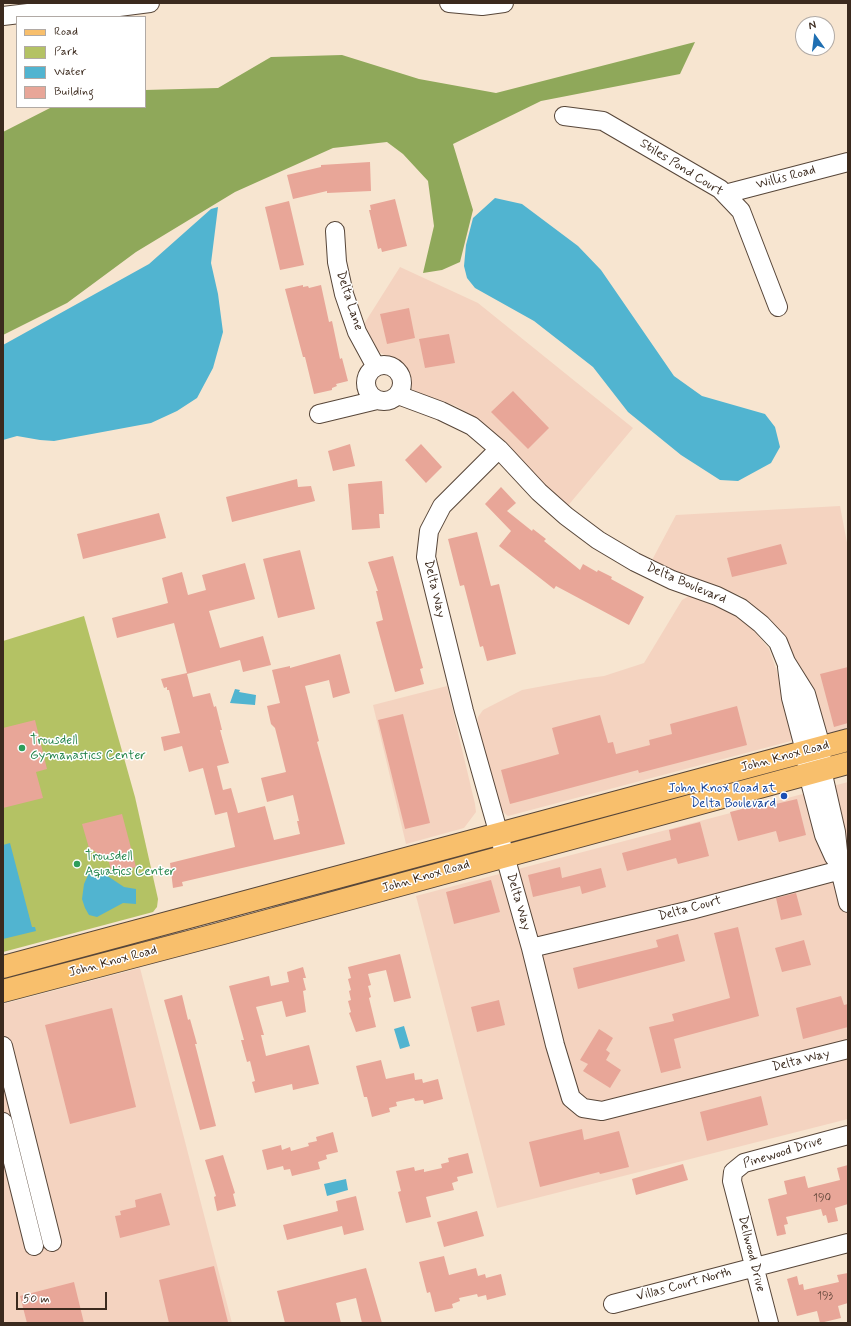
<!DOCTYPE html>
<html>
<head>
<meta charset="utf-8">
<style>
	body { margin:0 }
	#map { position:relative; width:851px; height:1326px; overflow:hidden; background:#f7e5d0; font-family:Mynerve,sans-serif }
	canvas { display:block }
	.frame { position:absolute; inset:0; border:4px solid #3b2a1e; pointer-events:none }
	.legend { position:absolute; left:16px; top:16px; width:130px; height:92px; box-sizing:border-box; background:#fff; border:1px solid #b1aaa5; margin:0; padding:5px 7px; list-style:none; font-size:12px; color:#3b2a1e }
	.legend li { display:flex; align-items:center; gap:8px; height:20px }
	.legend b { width:20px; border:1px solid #b1aaa5 }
	.north { position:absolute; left:795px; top:16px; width:40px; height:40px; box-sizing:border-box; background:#fff; border:1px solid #b1aaa5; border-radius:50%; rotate:346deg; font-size:11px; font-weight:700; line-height:16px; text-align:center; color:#3b2a1e }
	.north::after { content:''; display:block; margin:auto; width:14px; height:18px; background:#1f6fb2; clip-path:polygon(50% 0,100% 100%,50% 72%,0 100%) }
	.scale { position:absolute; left:16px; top:1292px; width:91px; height:18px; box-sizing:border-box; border:2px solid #3b2a1e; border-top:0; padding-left:5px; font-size:12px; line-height:14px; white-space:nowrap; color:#3b2a1e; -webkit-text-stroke:3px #fff; paint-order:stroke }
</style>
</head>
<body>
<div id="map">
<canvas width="851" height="1326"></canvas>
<div class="frame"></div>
<ul class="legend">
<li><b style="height:5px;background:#f8bf6c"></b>Road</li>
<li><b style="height:11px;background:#b4c264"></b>Park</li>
<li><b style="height:11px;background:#51b4d0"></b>Water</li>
<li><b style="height:11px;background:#e8a698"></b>Building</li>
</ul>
<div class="north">N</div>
<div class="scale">50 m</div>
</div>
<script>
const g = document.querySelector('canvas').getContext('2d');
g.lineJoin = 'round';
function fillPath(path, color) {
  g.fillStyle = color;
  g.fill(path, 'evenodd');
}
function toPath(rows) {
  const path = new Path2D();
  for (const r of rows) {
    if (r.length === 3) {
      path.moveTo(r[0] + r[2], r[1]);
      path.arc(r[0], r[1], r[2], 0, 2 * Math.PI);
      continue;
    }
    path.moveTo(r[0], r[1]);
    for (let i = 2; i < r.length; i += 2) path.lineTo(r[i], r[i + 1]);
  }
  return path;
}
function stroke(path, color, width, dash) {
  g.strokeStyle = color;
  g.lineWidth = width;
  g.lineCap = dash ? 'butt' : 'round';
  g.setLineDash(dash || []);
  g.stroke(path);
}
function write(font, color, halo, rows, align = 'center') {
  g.font = font + ' Mynerve,sans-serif';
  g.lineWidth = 3;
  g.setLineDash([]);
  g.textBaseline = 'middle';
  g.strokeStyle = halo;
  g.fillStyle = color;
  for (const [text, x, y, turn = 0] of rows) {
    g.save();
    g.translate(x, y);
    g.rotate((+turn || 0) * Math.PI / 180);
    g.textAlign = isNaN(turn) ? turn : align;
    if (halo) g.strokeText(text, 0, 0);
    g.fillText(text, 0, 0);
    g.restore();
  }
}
const built = toPath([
	[400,267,478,303,633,428,566,508,501,438,481,421,456,406,416,392,412,389,408,372,400,363,379,352,364,324],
	[840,506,848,548,848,728,829,733,823,731,813,691,802,669,772,621,741,596,651,562,676,515],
	[692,594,743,617,769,649,781,683,794,736,791,741,508,816,503,812,500,809,477,726,478,717,483,710,522,690,581,679,604,676,644,663,682,600],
	[447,686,475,804,476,812,464,828,406,844,373,705],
	[848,782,848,1119,497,1208,416,896],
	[140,968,232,1323,3,1323,3,1004]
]);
const green = toPath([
	[84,616,135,797,158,899,157,907,153,912,3,952,3,641]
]);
const forest = toPath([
	[695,42,680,74,541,101,453,144,473,210,460,262,442,270,423,273,434,226,428,181,403,154,387,142,333,148,235,192,136,252,67,303,3,335,3,132,52,107,145,107,145,90,218,88,271,57,342,55,419,79,496,93]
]);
const water = toPath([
	[495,198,522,204,578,246,601,270,674,376,702,396,765,414,775,427,780,447,771,463,738,481,720,480,681,455,628,412,593,367,534,321,475,288,467,278,464,266,466,245,473,218],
	[218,207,211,263,218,294,223,332,213,368,197,398,177,411,151,423,54,441,40,440,17,436,3,440,3,345,149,264,211,209],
	[235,689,240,690,239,692,256,695,255,705,230,703],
	[10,843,32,927,35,927,36,931,3,939,3,845],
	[97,869,124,887,136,889,136,904,123,903,97,917,89,915,85,908,82,899,84,884,88,875,94,870],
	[404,1026,410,1046,400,1049,394,1029],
	[346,1179,348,1190,327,1196,324,1184]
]);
const building = toPath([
	[370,162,371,191,327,193,327,191,293,199,287,175,321,167,321,165],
	[395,199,407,246,382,252,381,248,378,249,369,210,371,210,370,205],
	[289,201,304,265,280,270,265,207],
	[303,285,303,287,308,286,309,288,321,285,329,322,332,321,340,359,342,358,348,381,336,384,337,386,332,388,332,390,314,394,305,357,303,357,285,289],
	[409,308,415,338,387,344,380,314],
	[449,334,455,363,425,368,419,339],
	[513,391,549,428,528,449,491,412],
	[350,444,355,466,333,471,328,451],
	[421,444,442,467,426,483,405,460],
	[297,479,298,487,311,486,315,501,232,522,226,497],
	[382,481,384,514,379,514,380,528,352,530,348,484],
	[501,487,516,503,507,511,532,531,533,529,546,539,544,541,580,570,583,564,597,572,598,570,612,577,611,579,644,597,629,625,556,586,554,589,499,546,511,531,485,504],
	[159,513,166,538,83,559,77,534],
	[477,532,491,586,499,584,516,654,487,661,483,646,480,647,464,585,460,586,448,539],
	[781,544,787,564,732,577,727,558],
	[300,550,315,609,278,618,263,559],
	[393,556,423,668,420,669,424,684,395,692,376,622,383,620,376,591,378,591,368,562],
	[245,563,255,599,209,611,220,648,263,636,271,665,243,672,240,660,187,674,193,697,210,693,214,707,216,706,222,730,220,730,229,763,217,766,223,790,231,788,238,813,265,806,274,840,300,834,297,821,299,821,293,795,267,802,261,778,286,772,275,728,271,724,267,706,280,703,272,670,290,666,290,668,340,654,350,693,333,698,329,680,305,686,319,741,317,742,345,844,182,882,183,886,173,888,170,863,235,847,227,812,215,815,203,768,189,772,182,746,164,751,161,737,180,733,169,690,167,690,167,687,164,688,161,679,187,673,174,623,117,638,112,618,168,603,162,578,182,572,188,595,206,590,202,575],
	[848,667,848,723,834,727,820,674],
	[737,706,747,745,639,773,638,770,510,804,501,770,559,754,552,728,600,715,608,743,613,742,616,754,650,745,649,740,672,734,670,724],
	[403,714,430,823,405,829,378,720],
	[35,720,47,769,36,772,43,798,3,808,3,728],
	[797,799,806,835,779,842,776,831,738,841,730,812,762,804,763,807],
	[122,814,136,867,112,873,108,859,89,848,82,824],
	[700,822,709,856,678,864,676,858,627,871,622,853,671,840,669,830],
	[560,867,562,878,601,868,606,887,582,894,580,886,533,897,528,875],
	[491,880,500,912,454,924,446,892],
	[796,893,802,915,781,920,776,898],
	[738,927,759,1016,674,1039,681,1068,661,1073,649,1027,674,1021,672,1014,730,998,714,933],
	[678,934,685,961,578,989,573,968,658,947,656,940],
	[804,940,811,965,782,972,775,948],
	[400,954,411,998,394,1002,386,970,368,974,371,985,368,986,371,997,369,998,376,1027,356,1032,349,1013,351,1012,348,1001,351,1000,349,991,351,990,348,979,351,978,348,967],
	[303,967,306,978,303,978,306,990,303,991,306,1012,286,1017,282,1001,256,1007,264,1035,261,1035,266,1056,309,1045,319,1084,293,1090,292,1084,255,1093,252,1082,255,1081,250,1061,247,1062,241,1040,244,1040,229,986,269,976,271,986,289,982,287,972],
	[182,995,188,1020,190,1019,197,1044,195,1044,216,1126,200,1130,164,1000],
	[841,996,844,1005,848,1004,848,1027,803,1039,796,1008],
	[499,1000,505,1025,477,1032,471,1007],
	[112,1008,136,1107,70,1124,45,1025],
	[599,1029,613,1038,606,1050,610,1053,606,1060,621,1070,610,1088,583,1071,588,1064,580,1060],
	[381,1060,386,1079,414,1073,415,1080,422,1079,423,1083,438,1079,443,1099,424,1104,423,1100,415,1101,414,1098,396,1102,397,1106,389,1108,390,1112,372,1117,367,1097,364,1097,356,1066],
	[761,1096,768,1125,707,1141,700,1112],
	[582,1129,584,1140,619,1131,629,1167,600,1174,599,1172,540,1187,529,1142],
	[333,1132,338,1152,326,1155,327,1159,318,1162,320,1169,292,1176,290,1169,284,1170,283,1166,267,1170,262,1150,281,1145,282,1150,290,1147,291,1151,309,1146,308,1143,317,1141,316,1137],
	[468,1153,473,1173,457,1177,458,1181,452,1183,454,1190,426,1197,431,1217,406,1223,398,1192,401,1191,396,1171,414,1167,415,1171,424,1169,424,1172,442,1168,441,1164,449,1162,448,1158],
	[223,1155,235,1193,233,1194,236,1206,217,1211,214,1197,216,1196,205,1160],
	[683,1164,688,1180,636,1195,632,1179],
	[848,1165,848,1204,835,1208,838,1221,828,1223,826,1215,823,1216,821,1209,786,1217,788,1224,784,1225,786,1234,777,1236,768,1199,787,1194,784,1181,805,1176,808,1188,840,1180,837,1168],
	[161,1193,170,1225,120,1238,115,1216,121,1215,120,1211,136,1207,135,1200],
	[356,1196,364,1230,344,1235,342,1226,287,1240,283,1225,338,1211,336,1201],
	[477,1211,484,1236,444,1247,437,1222],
	[444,1256,449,1275,476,1268,478,1276,485,1274,486,1278,501,1274,506,1295,487,1300,486,1295,478,1297,477,1294,459,1298,460,1301,452,1304,453,1308,435,1312,430,1292,427,1293,419,1262],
	[214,1266,228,1322,169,1323,159,1280],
	[366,1268,382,1323,362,1323,356,1298,336,1303,341,1323,285,1323,277,1291],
	[848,1273,848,1303,838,1306,841,1318,820,1323,817,1311,797,1316,787,1279,797,1276,799,1285,803,1284,804,1290,839,1282,837,1275],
	[74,1282,84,1323,27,1323,20,1296]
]);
const minor = toPath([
	[449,3,482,6,504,3],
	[3,16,45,11,111,8,150,3],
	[564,116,603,121,720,189,741,211,778,307],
	[725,194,848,162],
	[335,231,337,262,344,294,357,332,376,367],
	[384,383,18],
	[398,395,441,411,472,426,499,449,539,492,566,516,598,540,635,562,672,580,717,596,741,608,761,624,778,642,786,662,806,694,818,736,821,747,822,770,836,832,840,870,848,903],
	[319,414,377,400],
	[499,449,442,506,429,531,426,557,464,711,531,948,555,1045,571,1098,583,1108,602,1111,848,1049],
	[787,667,791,698,805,751,808,774,824,835,834,857],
	[531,948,691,910,848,868],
	[3,1046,52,1242],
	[3,1122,34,1246],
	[613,1304,848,1243],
	[769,1323,732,1181,733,1172,744,1163,848,1135]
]);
const major = toPath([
	[3,967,848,740],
	[3,991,223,933,848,763]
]);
const markers = [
	[22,748,4,"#2e9e5b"],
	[784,796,4,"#1a4fb4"],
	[77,864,4,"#2e9e5b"]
];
const numberNames = [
	["190",822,1199],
	["193",825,1297]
];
const streetNames = [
	["Stiles Pond Court",681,168,32],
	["Willis Road",786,178,-15],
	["Delta Lane",349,301,72],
	["Delta Boulevard",686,584,23],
	["Delta Way",434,589,77],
	["John Knox Road",785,757,-15],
	["John Knox Road",426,877,-16],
	["Delta Way",518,902,74],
	["Delta Court",690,909,-15],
	["John Knox Road",113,962,-15],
	["Delta Way",801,1061,-14],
	["Pinewood Drive",783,1153,-17],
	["Dellwood Drive",751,1254,76],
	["Villas Court North",684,1285,-15]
];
const leisureNames = [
	["Trousdell",30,741],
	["Gymanastics Center",30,756],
	["Trousdell",85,857],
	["Aquatics Center",85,872]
];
const transitNames = [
	["John Knox Road at",776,789],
	["Delta Boulevard",776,804]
];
fillPath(built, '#f4d3c0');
fillPath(green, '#b4c264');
fillPath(forest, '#8fa85a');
fillPath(water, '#51b4d0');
fillPath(building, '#e8a698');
stroke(minor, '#574639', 20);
stroke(major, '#574639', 24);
stroke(minor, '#fff', 18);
stroke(major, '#f8bf6c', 22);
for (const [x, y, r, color] of markers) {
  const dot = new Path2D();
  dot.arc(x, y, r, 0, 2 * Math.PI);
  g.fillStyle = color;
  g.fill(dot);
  stroke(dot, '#fff', 1.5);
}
write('11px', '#66493c', null, numberNames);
write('13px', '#3b2a1e', '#fff', streetNames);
write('13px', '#27864d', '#fff', leisureNames, 'left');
write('13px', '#164399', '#fff', transitNames, 'right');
</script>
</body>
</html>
